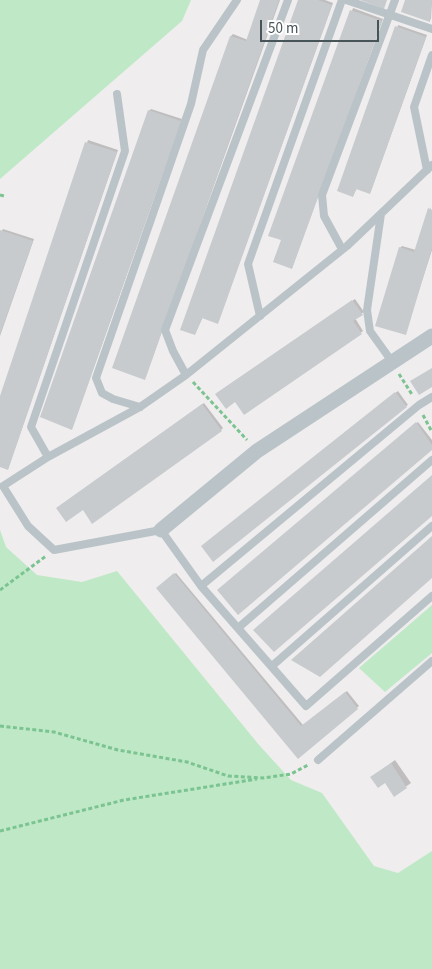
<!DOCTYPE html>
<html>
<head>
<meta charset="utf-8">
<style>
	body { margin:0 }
	#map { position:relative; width:432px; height:969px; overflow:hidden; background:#efedee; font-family:"Source Sans 3",sans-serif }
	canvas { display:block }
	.scale { position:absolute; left:260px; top:20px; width:119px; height:22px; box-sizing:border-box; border:2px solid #475458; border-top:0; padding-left:6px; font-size:15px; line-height:18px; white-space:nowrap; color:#475458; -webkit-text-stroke:4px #fff; paint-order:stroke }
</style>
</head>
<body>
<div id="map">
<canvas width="432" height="969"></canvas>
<div class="scale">50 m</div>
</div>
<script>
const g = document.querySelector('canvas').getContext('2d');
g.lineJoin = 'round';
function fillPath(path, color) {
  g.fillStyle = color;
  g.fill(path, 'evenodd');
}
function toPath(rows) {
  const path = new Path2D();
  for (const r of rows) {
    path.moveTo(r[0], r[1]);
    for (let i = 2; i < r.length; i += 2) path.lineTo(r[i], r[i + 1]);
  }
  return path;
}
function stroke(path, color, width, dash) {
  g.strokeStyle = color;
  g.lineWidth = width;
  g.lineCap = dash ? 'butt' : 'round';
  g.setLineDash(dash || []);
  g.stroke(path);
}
const green = toPath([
	[0,0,191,0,182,21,0,179],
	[0,530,6,547,37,575,82,582,117,571,259,745,291,780,322,793,374,866,398,873,432,851,432,969,0,969],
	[432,605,432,653,385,692,359,668]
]);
const shadow = toPath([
	[262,0,280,0,146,376,114,367,231,36,233,34,248,40],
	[299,0,325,0,333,3,219,320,218,322,203,317,195,334],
	[406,0,432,0,431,19,429,21],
	[353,8,383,19,292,268,282,239,270,235],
	[398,25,427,35,371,191,370,193,357,188,353,196],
	[151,109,182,119,72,429,149,111],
	[88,140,118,150,8,469,0,466,0,400],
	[431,207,432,250,405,334,400,248,402,246,416,250],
	[3,229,34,239,0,336,0,234],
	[355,299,364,312,355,318,363,331,244,413,235,400,219,392],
	[398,391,408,405,406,406,204,545],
	[204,403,223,428,221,430,83,508,59,507],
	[418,422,432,440,432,448,219,590],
	[176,573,303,725,347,691,359,706,298,757,158,588],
	[395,760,411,783,394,795,385,782,372,777]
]);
const building = toPath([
	[260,0,279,0,145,380,112,368,230,36,246,41],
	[298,0,318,0,332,5,218,324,202,318,195,335,180,330],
	[360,0,387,0,384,9],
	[405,0,432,0,430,22,401,12],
	[350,10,382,21,292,269,273,262,281,240,268,236],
	[395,26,426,37,370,194,356,189,353,197,337,191],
	[148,110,181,121,72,430,40,417],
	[85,142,117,152,8,470,0,467,0,396],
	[428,208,432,210,432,248,406,335,375,326,399,247,414,252],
	[0,230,33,241,0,334],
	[352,300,363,315,353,321,362,334,244,415,235,402,226,409,215,394],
	[432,368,432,387,419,395,410,381],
	[395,392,407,407,213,562,201,546],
	[202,404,222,431,92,524,83,510,66,522,56,508],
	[416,422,432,445,432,450,238,615,217,590],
	[432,475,432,516,274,652,253,630],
	[432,536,432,578,320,677,291,660],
	[174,573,301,726,345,692,358,709,298,759,156,588],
	[391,763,407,788,394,797,385,783,378,788,370,777]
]);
const path = toPath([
	[0,195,4,196],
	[399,374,413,396],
	[193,382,247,440],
	[423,415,432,432],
	[0,590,46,556],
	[0,726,54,732,118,750,187,762,228,776,263,778,291,774,308,765],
	[0,831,124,800,257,779]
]);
const lane = toPath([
	[346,0,432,29],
	[432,165,347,246,186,375,140,407,48,457,3,486,28,526,54,550,161,530,201,586,306,706,432,596],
	[427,170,414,107,432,55],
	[381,214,367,310,370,331,393,363],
	[342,249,324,216,322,195,395,0],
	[260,316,248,264,342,0],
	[186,375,173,351,165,330,288,0],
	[140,407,113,399,102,393,96,378,191,104,203,50,237,0],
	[48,457,31,427,125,151,117,94],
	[201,586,419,405,432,397],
	[238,628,432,460],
	[272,666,432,526],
	[318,760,432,661]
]);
const street = toPath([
	[161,530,257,451,432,336]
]);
fillPath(green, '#bfe9c6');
fillPath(shadow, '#0003');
fillPath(building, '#c7cbce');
stroke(path, '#7bc390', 3, [4, 2.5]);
stroke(lane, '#bac4c8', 8);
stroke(street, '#bac4c8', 15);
</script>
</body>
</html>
